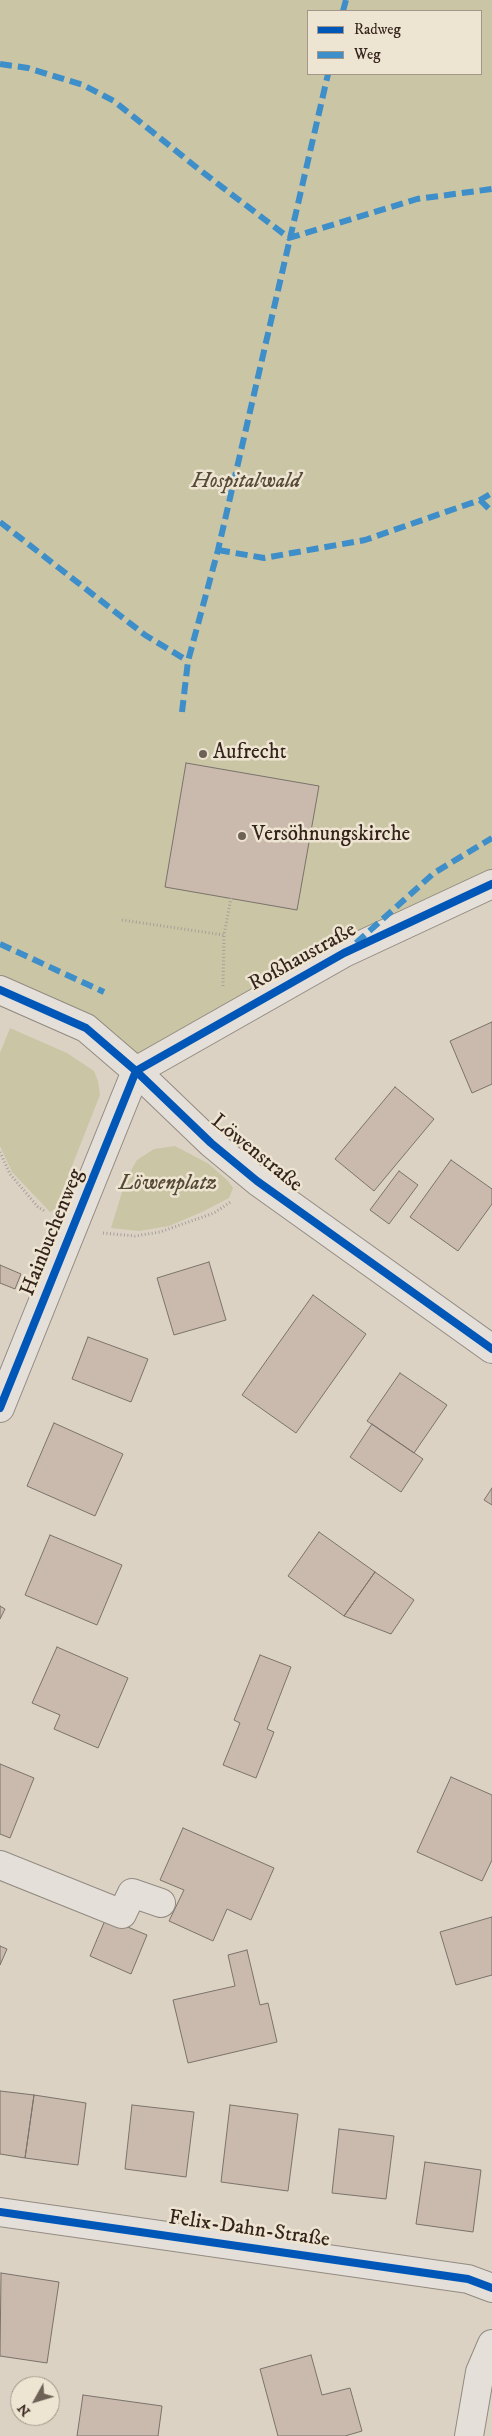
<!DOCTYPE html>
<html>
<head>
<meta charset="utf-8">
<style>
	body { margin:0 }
	#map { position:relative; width:492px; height:2436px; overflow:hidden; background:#dbd2c4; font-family:"IM FELL DW Pica",serif }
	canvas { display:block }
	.legend { position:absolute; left:307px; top:10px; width:175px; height:65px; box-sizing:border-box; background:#eee4d2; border:1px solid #a49789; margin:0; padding:6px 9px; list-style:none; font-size:15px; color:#34241b }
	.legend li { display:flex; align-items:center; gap:10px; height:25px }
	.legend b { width:25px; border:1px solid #a49789 }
	.north { position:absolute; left:10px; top:2376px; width:50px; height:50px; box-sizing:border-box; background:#eee4d2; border:1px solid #a49789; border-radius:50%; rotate:231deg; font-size:14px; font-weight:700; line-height:20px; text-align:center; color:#34241b }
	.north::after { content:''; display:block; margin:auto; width:18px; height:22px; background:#6e6156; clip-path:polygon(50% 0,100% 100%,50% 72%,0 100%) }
</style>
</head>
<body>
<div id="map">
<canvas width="492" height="2436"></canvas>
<ul class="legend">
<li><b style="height:6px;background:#0057b8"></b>Radweg</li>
<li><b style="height:6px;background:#3d8ec9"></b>Weg</li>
</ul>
<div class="north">N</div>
</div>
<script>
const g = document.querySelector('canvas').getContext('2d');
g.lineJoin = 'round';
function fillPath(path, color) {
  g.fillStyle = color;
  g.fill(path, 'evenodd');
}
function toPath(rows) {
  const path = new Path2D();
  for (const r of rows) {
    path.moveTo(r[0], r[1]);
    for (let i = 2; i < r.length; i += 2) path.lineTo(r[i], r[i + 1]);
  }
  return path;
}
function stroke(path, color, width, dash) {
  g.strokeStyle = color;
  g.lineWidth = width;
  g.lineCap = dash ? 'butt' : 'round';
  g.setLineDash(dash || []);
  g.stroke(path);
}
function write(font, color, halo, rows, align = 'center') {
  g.font = font + ' "IM FELL DW Pica",serif';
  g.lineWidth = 5;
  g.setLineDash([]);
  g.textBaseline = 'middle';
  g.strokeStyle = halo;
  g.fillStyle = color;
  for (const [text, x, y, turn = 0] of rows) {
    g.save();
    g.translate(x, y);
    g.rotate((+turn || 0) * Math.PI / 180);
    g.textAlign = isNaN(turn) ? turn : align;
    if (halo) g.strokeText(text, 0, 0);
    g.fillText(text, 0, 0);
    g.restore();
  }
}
const green = toPath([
	[0,0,492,0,492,893,136,1071,0,990],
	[308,11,481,11,481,74,308,74],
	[10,1028,67,1053,94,1071,98,1081,100,1095,55,1209,50,1212,12,1172,0,1146,0,1053],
	[175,1146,209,1164,228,1181,233,1188,229,1198,202,1212,169,1226,139,1231,111,1228,126,1179,137,1160,154,1149]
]);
const building = toPath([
	[186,763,319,786,297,910,165,887,186,763],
	[492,1022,492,1084,472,1093,450,1041,492,1022],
	[395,1087,434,1119,374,1191,335,1159,395,1087],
	[451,1160,492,1189,492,1204,458,1251,410,1217,451,1160],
	[399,1171,418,1185,389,1224,370,1210,399,1171],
	[209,1262,226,1320,174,1335,157,1278,209,1262],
	[0,1265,21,1274,15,1289,0,1283,0,1265],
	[313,1295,366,1334,296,1433,242,1395,313,1295],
	[88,1337,148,1359,131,1402,72,1379,88,1337],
	[400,1373,447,1405,414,1453,367,1421,400,1373],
	[54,1423,123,1454,95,1516,27,1486,54,1423],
	[372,1424,423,1459,401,1492,350,1457,372,1424],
	[492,1488,492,1505,484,1500,492,1488],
	[319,1532,375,1572,344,1616,288,1576,319,1532],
	[50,1535,122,1565,97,1625,25,1595,50,1535],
	[375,1572,414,1600,391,1634,344,1616,375,1572],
	[0,1606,5,1609,0,1619,0,1606],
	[57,1647,128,1678,98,1748,54,1729,60,1715,32,1703,57,1647],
	[260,1655,291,1667,267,1729,274,1732,256,1778,223,1765,240,1723,234,1720,260,1655],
	[0,1764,34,1778,10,1838,0,1834,0,1764],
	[451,1777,492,1795,492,1860,482,1881,417,1852,451,1777],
	[183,1828,274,1868,251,1920,227,1909,213,1941,169,1921,184,1890,160,1880,183,1828],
	[492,1917,492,1975,456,1985,440,1932,492,1917],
	[106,1918,147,1935,131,1974,90,1956,106,1918],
	[0,1946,7,1949,0,1965,0,1946],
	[247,1950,260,2005,268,2003,277,2042,188,2063,173,2000,235,1986,228,1955,247,1950],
	[0,2091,34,2095,25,2158,0,2154,0,2091],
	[34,2095,86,2103,78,2165,25,2158,34,2095],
	[132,2105,194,2112,186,2177,125,2169,132,2105],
	[230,2105,298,2114,288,2191,221,2182,230,2105],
	[339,2129,394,2136,386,2199,332,2193,339,2129],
	[425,2162,481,2170,473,2232,416,2224,425,2162],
	[1,2273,59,2282,47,2363,0,2356,1,2273],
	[311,2355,322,2395,350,2388,362,2431,345,2436,278,2436,260,2369,311,2355],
	[83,2395,162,2406,158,2436,77,2436,83,2395]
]);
const path = toPath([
	[122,920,224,935,231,898],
	[223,986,224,935],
	[0,1152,10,1174,38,1207,46,1212],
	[103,1233,135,1236,160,1232,214,1213,232,1201]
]);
const minor = toPath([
	[0,990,86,1028,136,1071,211,1143,257,1181,492,1349],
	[136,1071,344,953,492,884],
	[0,1408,136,1071],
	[0,1865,122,1914,132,1893,161,1903],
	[0,2212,468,2279,492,2288],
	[469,2436,480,2372,492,2344]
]);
const quiet = toPath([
	[343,11,346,0],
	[0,64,28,68,83,85,114,101,201,171,289,238,417,199,492,189],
	[480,500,492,512],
	[0,522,145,635,188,661],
	[218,550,264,558,365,540,480,500,492,493],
	[182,712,188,661,218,550,328,74],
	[356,943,434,873,492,838],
	[0,944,104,992]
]);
const cycleway = toPath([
	[0,990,86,1028,136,1071,211,1143,257,1181,492,1349],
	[136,1071,344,953,492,884],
	[0,1408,136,1071],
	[0,2212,468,2279,492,2288]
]);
const markers = [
	[203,754,5,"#6e6156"],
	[242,836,5,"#6e6156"]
];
const parkNames = [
	["Hospitalwald",246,483],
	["Löwenplatz",168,1185]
];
const poiNames = [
	["Aufrecht",213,754],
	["Versöhnungskirche",252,836]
];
const streetNames = [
	["Roßhaustraße",303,958,-29],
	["Löwenstraße",256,1154,39],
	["Hainbuchenweg",53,1233,-68],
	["Felix-Dahn-Straße",249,2230,8]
];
fillPath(green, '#cac5a5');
fillPath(building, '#cab9ad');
stroke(building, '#7b736b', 1);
stroke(minor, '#928b82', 30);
stroke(path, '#a5a09a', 3, [1, 2.5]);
stroke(minor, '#e4dfd8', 28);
stroke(quiet, '#3d8ec9', 6, [12, 6]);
stroke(cycleway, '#0057b8', 8);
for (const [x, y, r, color] of markers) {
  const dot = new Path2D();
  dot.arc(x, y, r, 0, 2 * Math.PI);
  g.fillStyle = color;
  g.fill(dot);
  stroke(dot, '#eee4d2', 2);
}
write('italic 21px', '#564a37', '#eee4d2', parkNames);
write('21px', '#34241b', '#eee4d2', poiNames, 'left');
write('21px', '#34241b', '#eee4d2', streetNames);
</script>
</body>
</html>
